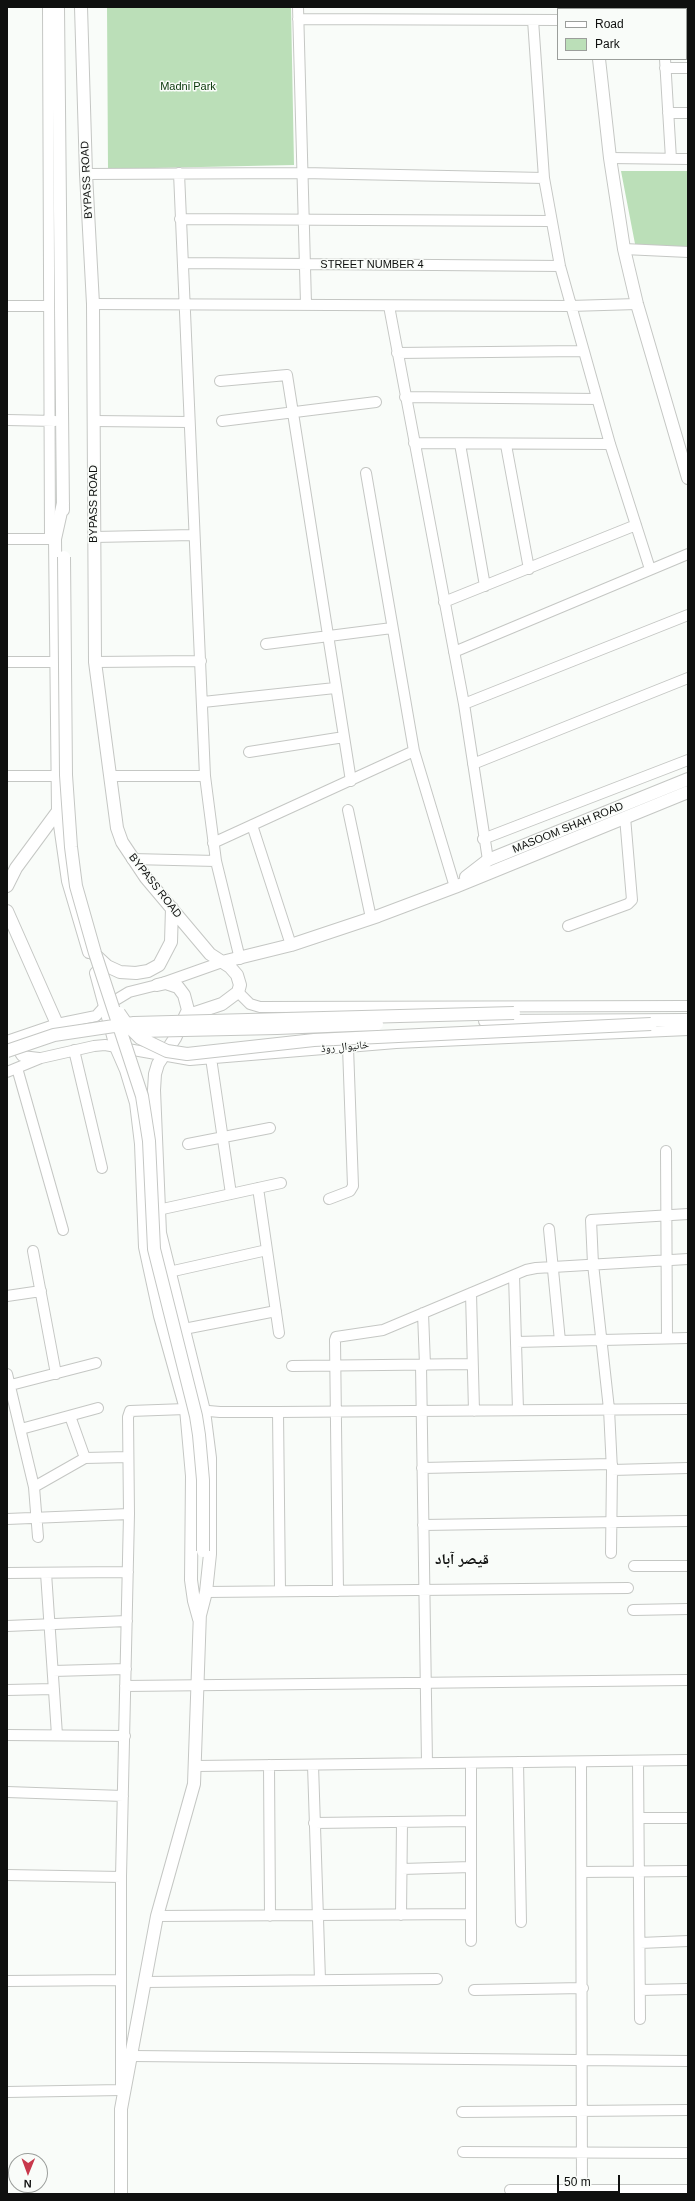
<!DOCTYPE html>
<html>
<head>
<meta charset="utf-8">
<style>
	body { margin:0 }
	#map { position:relative; width:695px; height:2201px; overflow:hidden; background:#f9fcf9; font-family:Arial,sans-serif }
	canvas { display:block }
	.frame { position:absolute; inset:0; border:8px solid #0f100f; pointer-events:none }
	.legend { position:absolute; left:557px; top:8px; width:130px; height:52px; box-sizing:border-box; background:#f9fcf9; border:1px solid #9b9e9b; margin:0; padding:5px 7px; list-style:none; font-size:12px; color:#0f100f }
	.legend li { display:flex; align-items:center; gap:8px; height:20px }
	.legend b { width:20px; border:1px solid #9b9e9b }
	.north { position:absolute; left:8px; top:2153px; width:40px; height:40px; box-sizing:border-box; background:#f9fcf9; border:1px solid #9b9e9b; border-radius:50%; rotate:181deg; font-size:11px; font-weight:700; line-height:16px; text-align:center; color:#0f100f }
	.north::after { content:''; display:block; margin:auto; width:14px; height:18px; background:#c8384b; clip-path:polygon(50% 0,100% 100%,50% 72%,0 100%) }
	.scale { position:absolute; left:557px; top:2175px; width:63px; height:18px; box-sizing:border-box; border:2px solid #0f100f; border-top:0; padding-left:5px; font-size:12px; line-height:14px; white-space:nowrap; color:#0f100f; -webkit-text-stroke:3px #f9fcf9; paint-order:stroke }
</style>
</head>
<body>
<div id="map">
<canvas width="695" height="2201"></canvas>
<div class="frame"></div>
<ul class="legend">
<li><b style="height:5px;background:#fff"></b>Road</li>
<li><b style="height:11px;background:#bbdfb8"></b>Park</li>
</ul>
<div class="north">N</div>
<div class="scale">50 m</div>
</div>
<script>
const g = document.querySelector('canvas').getContext('2d');
g.lineJoin = 'round';
function fillPath(path, color) {
  g.fillStyle = color;
  g.fill(path, 'evenodd');
}
function toPath(rows) {
  const path = new Path2D();
  for (const r of rows) {
    path.moveTo(r[0], r[1]);
    for (let i = 2; i < r.length; i += 2) path.lineTo(r[i], r[i + 1]);
  }
  return path;
}
function stroke(path, color, width, dash) {
  g.strokeStyle = color;
  g.lineWidth = width;
  g.lineCap = dash ? 'butt' : 'round';
  g.setLineDash(dash || []);
  g.stroke(path);
}
function write(font, color, halo, rows, align = 'center') {
  g.font = font + ' Arial,"Noto Naskh Arabic",sans-serif';
  g.lineWidth = 3;
  g.setLineDash([]);
  g.textBaseline = 'middle';
  g.strokeStyle = halo;
  g.fillStyle = color;
  for (const [text, x, y, turn = 0] of rows) {
    g.save();
    g.translate(x, y);
    g.rotate((+turn || 0) * Math.PI / 180);
    g.textAlign = isNaN(turn) ? turn : align;
    if (halo) g.strokeText(text, 0, 0);
    g.fillText(text, 0, 0);
    g.restore();
  }
}
const green = toPath([
	[107,7,291,7,294,165,108,169],
	[621,171,688,171,688,252,636,249]
]);
const minor = toPath([
	[48,7,50,539],
	[298,7,306,304],
	[298,19,558,20],
	[686,19,688,19],
	[533,20,544,178,560,266,610,444,650,569],
	[665,59,671,159],
	[665,68,688,68],
	[668,113,688,113],
	[610,158,688,159],
	[179,173,205,776,216,861,240,959],
	[86,174,303,173,544,178],
	[180,219,550,221],
	[624,249,688,252],
	[184,263,560,266],
	[93,304,570,306,637,304],
	[7,306,49,306],
	[389,306,464,704,488,860],
	[397,353,582,351],
	[220,381,287,375,351,781],
	[405,397,597,399],
	[7,420,55,421],
	[94,421,189,422],
	[222,421,376,402],
	[414,443,610,444],
	[460,444,485,586],
	[506,445,529,569],
	[366,473,414,751,455,887],
	[94,537,194,535],
	[7,539,55,539],
	[444,602,636,525],
	[266,644,392,628],
	[454,652,688,554],
	[7,662,55,662],
	[95,662,201,661],
	[203,702,335,688],
	[464,704,688,615],
	[249,752,344,737],
	[473,764,688,678],
	[7,776,56,776],
	[111,776,205,776],
	[348,810,371,918],
	[252,825,291,945],
	[483,839,688,760],
	[213,843,414,751],
	[132,859,216,861],
	[568,926,628,904,632,900,625,817],
	[238,992,250,1004,260,1007,688,1006],
	[7,1041,57,1024,96,1016,104,1007,129,992,157,985,222,962],
	[20,1041,18,1050,22,1056,39,1058],
	[74,1050,102,1168],
	[211,1058,231,1194],
	[17,1068,63,1230],
	[7,1072,41,1058,94,1046,105,1045,190,1060,396,1043,688,1030],
	[188,1144,270,1128],
	[666,1151,667,1338],
	[258,1188,279,1333],
	[329,1199,350,1191,353,1186,348,1047],
	[158,1210,281,1183],
	[549,1229,560,1341],
	[33,1251,56,1374],
	[169,1272,267,1250],
	[514,1275,518,1410],
	[471,1293,474,1411],
	[7,1296,41,1291],
	[423,1313,425,1365],
	[184,1329,276,1311],
	[516,1342,688,1338],
	[421,1365,427,1763],
	[292,1366,472,1364],
	[7,1374,34,1487,38,1537],
	[7,1386,96,1363],
	[278,1412,280,1591],
	[70,1416,85,1458],
	[21,1429,98,1408],
	[422,1468,612,1464],
	[612,1470,688,1468],
	[34,1487,85,1458,128,1457],
	[7,1519,129,1514],
	[423,1525,688,1521],
	[611,1553,612,1470,609,1409,593,1264,591,1220,688,1214],
	[634,1566,688,1566],
	[7,1573,128,1572],
	[46,1573,57,1735],
	[338,1591,335,1340,336,1337,383,1330,526,1270,536,1268,688,1259],
	[206,1592,628,1588],
	[633,1610,688,1609],
	[7,1626,127,1621],
	[53,1671,126,1669],
	[125,1686,688,1680],
	[7,1690,54,1689],
	[7,1735,125,1736],
	[638,1761,640,2019],
	[518,1762,521,1922],
	[581,1762,582,2194],
	[269,1765,270,1916],
	[313,1765,320,1980],
	[196,1766,688,1760],
	[7,1792,123,1796],
	[639,1818,688,1818],
	[314,1823,471,1821],
	[402,1869,471,1867],
	[582,1872,688,1871],
	[7,1875,121,1877],
	[401,1915,402,1822],
	[157,1916,471,1914],
	[471,1941,471,1763],
	[640,1943,688,1941],
	[7,1981,121,1980],
	[145,1982,437,1979],
	[474,1990,583,1988],
	[640,1990,688,1989],
	[132,2056,688,2061],
	[121,2090,121,1877,129,1514,128,1417,130,1411,186,1409,220,1412,278,1412,688,1409],
	[7,2092,121,2090],
	[462,2112,688,2110],
	[463,2152,688,2153],
	[510,2190,688,2190]
]);
const major = toPath([
	[58,7,63,510],
	[81,7,86,174,93,304,95,662,117,828,122,842,146,878,210,954,230,967,237,975,240,985,238,992,222,1004,186,1016],
	[597,7,597,9],
	[599,59,610,158,624,249,637,304,688,478],
	[63,503,55,539,58,811,68,881,89,952],
	[466,877,488,860,688,779],
	[7,886,16,868,58,811],
	[7,911,57,1024],
	[93,953,107,966,120,972,136,973,148,971,159,965,171,942,172,908],
	[222,962,291,945,378,916,455,887,688,792],
	[96,973,116,1047,126,1070,136,1103,141,1144,145,1247,160,1316,186,1409,192,1476,191,1580,194,1601,199,1619],
	[157,985,166,983,178,987,184,995,188,1010,175,1038,158,1064,155,1074,154,1090,160,1233,204,1411,210,1458,210,1554,206,1592,199,1619],
	[485,1021,688,1020],
	[121,2194,121,2109,157,1916,194,1784,200,1612]
]);
const majorBridge = toPath([
	[64,557,66,775,71,847,76,886,95,953,142,1096,149,1141,154,1249,196,1416,199,1435,203,1480,203,1551],
	[119,1013,128,1026,140,1038,167,1051,187,1054,314,1040,651,1024],
	[138,1031,277,1028,377,1024],
	[7,1051,54,1035,134,1023,514,1013]
]);
const parkNames = [
	["Madni Park",188,87]
];
const streetNames = [
	["BYPASS ROAD",87,180,-93],
	["STREET NUMBER 4",372,265],
	["BYPASS ROAD",94,504,-90],
	["MASOOM SHAH ROAD",568,828,-22],
	["BYPASS ROAD",155,886,52],
	["خانیوال روڈ",345,1047,-5]
];
const districtNames = [
	["قیصر آباد",462,1560]
];
fillPath(green, '#bbdfb8');
stroke(minor, '#c5c7c4', 12);
stroke(major, '#c5c7c4', 14);
stroke(minor, '#fff', 10);
stroke(major, '#fff', 12);
stroke(majorBridge, '#c5c7c4', 14, []);
stroke(majorBridge, '#fff', 12);
write('11px', '#083608', '#f9fcf9', parkNames);
write('11px', '#0f100f', '#f9fcf9', streetNames);
write('bold 15px', '#0f100f', '#f9fcf9', districtNames);
</script>
</body>
</html>
